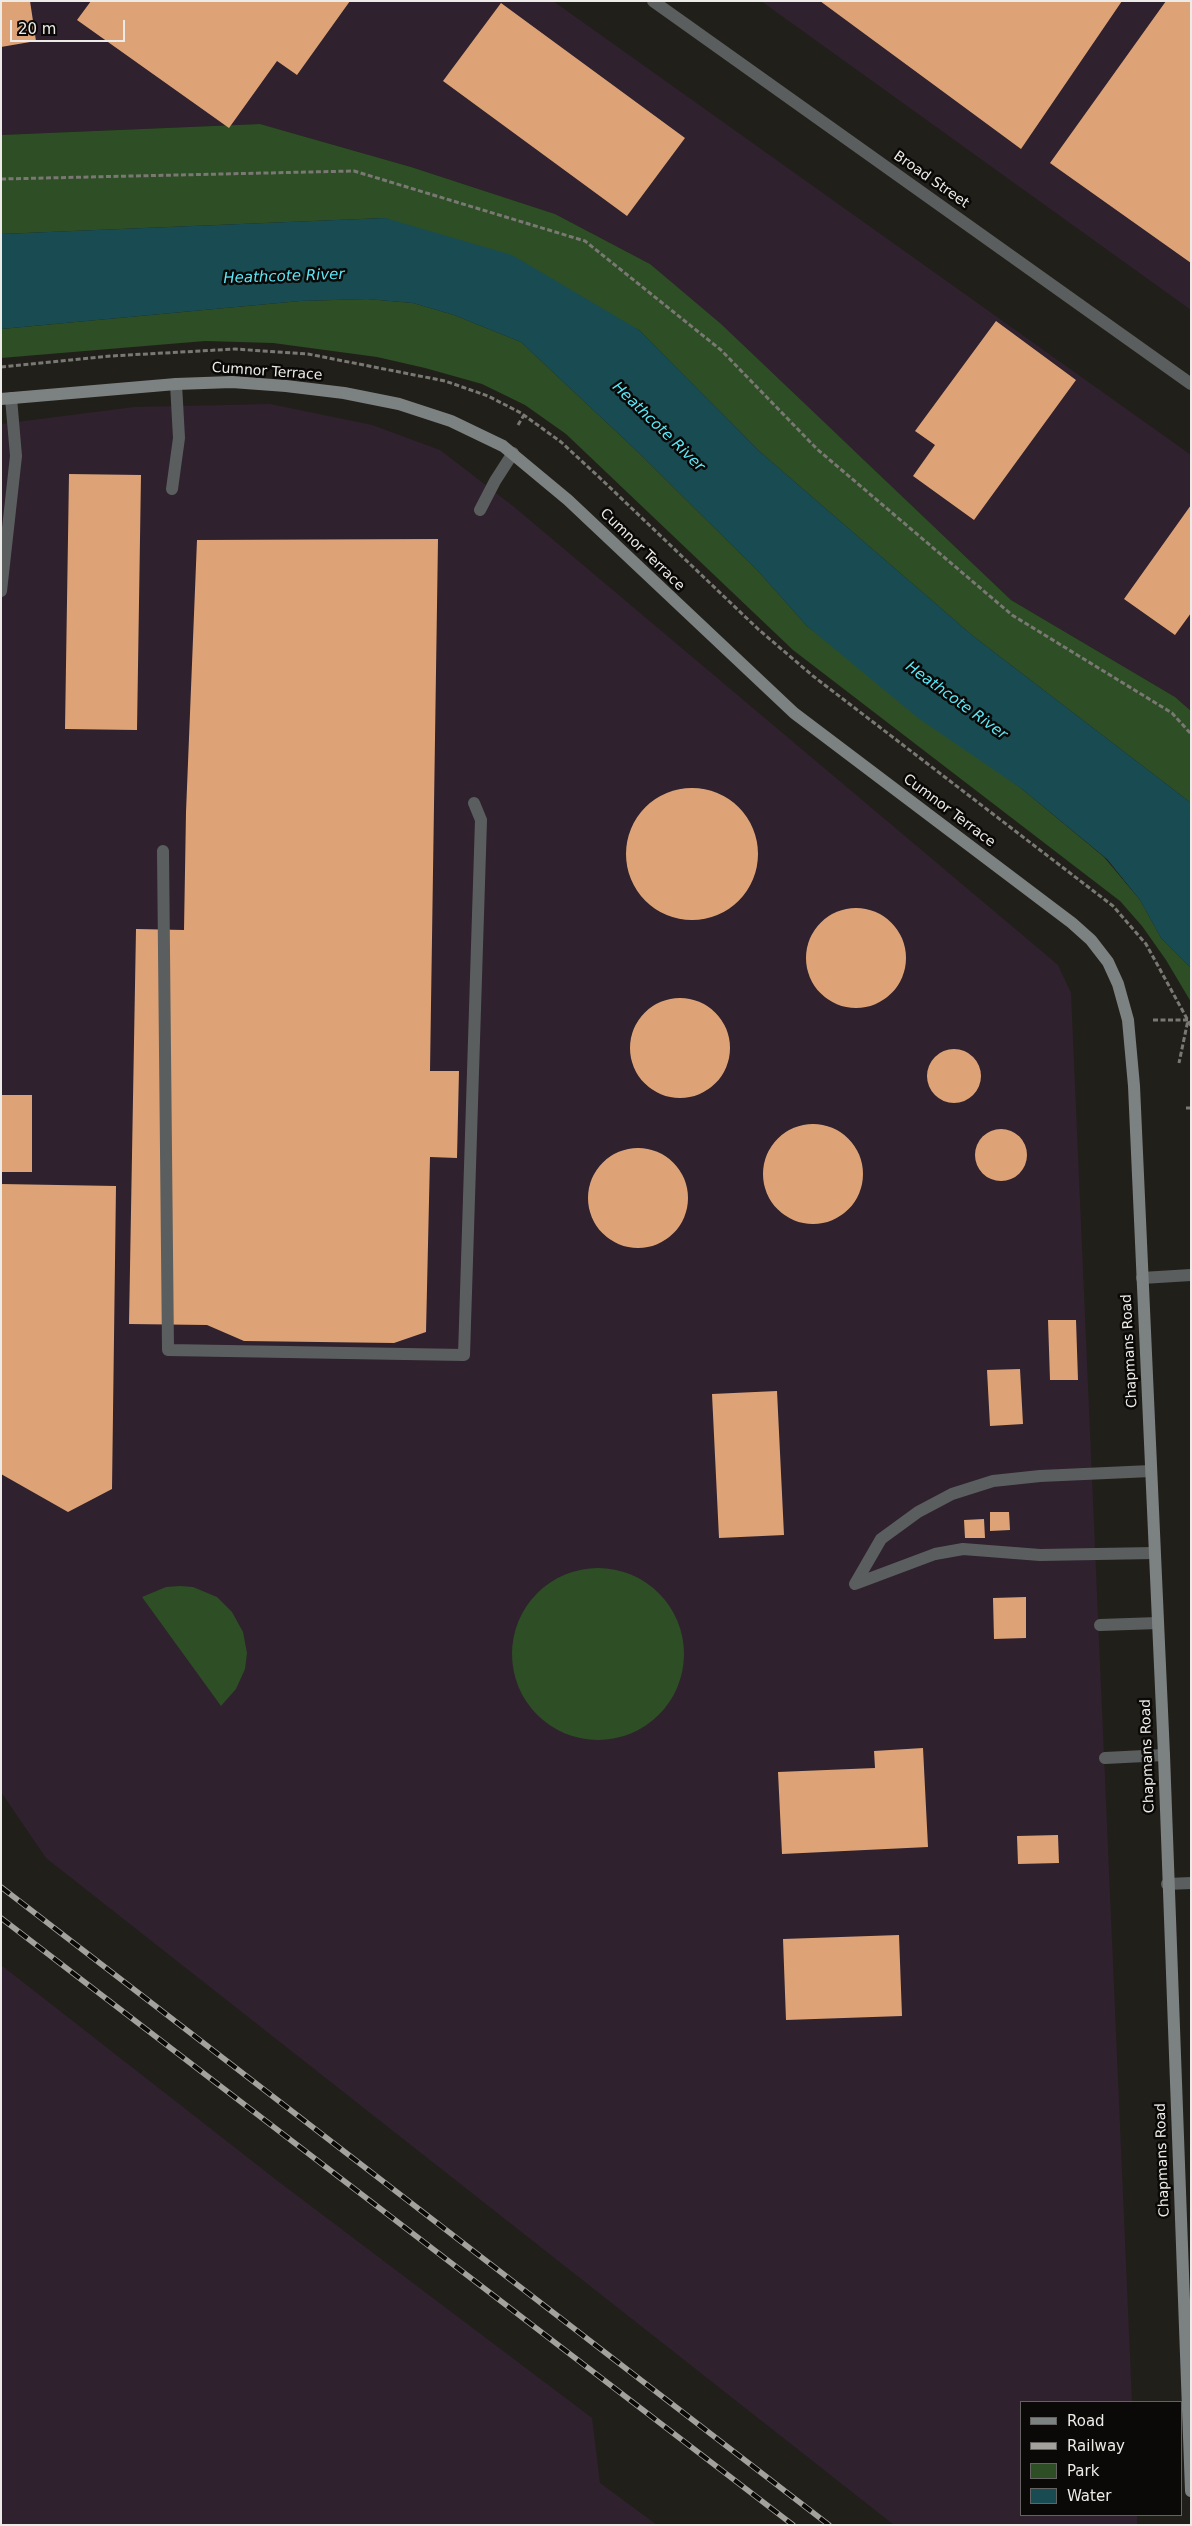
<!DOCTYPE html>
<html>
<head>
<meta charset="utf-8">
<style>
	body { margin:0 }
	#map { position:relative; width:1192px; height:2526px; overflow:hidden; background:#211f1a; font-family:"DejaVu Sans",sans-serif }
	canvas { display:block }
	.frame { position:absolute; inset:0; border:2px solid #ecebe7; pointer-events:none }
	.legend { position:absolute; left:1020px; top:2401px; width:162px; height:115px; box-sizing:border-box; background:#0a0907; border:1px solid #646361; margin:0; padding:6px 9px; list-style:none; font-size:15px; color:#ecebe7 }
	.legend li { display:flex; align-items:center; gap:10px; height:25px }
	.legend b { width:25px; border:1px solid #646361 }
	.scale { position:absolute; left:10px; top:20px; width:115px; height:22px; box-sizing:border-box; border:2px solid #ecebe7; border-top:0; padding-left:6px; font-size:15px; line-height:18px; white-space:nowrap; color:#ecebe7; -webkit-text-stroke:4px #0a0907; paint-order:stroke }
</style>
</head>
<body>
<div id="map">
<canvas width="1192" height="2526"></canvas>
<div class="frame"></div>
<ul class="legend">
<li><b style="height:6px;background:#7c8282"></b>Road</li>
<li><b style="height:6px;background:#a3a29d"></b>Railway</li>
<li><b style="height:14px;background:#2e4e25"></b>Park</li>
<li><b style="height:14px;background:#184c52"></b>Water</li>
</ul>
<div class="scale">20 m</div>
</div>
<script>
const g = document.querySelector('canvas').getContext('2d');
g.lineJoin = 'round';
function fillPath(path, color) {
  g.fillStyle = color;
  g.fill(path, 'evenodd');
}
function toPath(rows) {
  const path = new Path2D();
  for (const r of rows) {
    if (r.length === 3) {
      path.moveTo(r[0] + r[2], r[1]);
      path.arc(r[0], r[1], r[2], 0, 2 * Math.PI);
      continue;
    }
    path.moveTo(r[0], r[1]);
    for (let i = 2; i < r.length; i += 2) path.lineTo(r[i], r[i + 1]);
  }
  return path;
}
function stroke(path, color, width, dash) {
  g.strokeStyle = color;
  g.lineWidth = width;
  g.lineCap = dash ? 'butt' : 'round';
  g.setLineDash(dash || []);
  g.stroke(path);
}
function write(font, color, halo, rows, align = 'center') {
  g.font = font + ' "DejaVu Sans",sans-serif';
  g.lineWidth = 5;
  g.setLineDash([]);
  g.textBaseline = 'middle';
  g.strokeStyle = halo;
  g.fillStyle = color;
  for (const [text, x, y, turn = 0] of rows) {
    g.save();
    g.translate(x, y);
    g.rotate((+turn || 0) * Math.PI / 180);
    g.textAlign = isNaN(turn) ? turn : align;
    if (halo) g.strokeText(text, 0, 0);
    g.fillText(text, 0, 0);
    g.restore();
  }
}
const industrial = toPath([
	[1,1,553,1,1191,455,1191,711,1175,697,1011,600,864,460,650,264,555,214,411,167,260,124,1,135],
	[761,1,1191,1,1191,310],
	[270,404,372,425,440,450,513,506,1058,965,1071,993,1132,2402,1021,2402,1021,2515,1137,2515,1137,2525,894,2525,46,1858,1,1792,1,424,134,407],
	[1,1965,279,2182,592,2418,600,2483,657,2525,1,2525]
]);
const green = toPath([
	[260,124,411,167,555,214,650,264,721,324,1011,600,1175,697,1191,711,1191,803,973,636,759,451,639,330,385,218,1,234,1,135],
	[367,299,413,303,454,315,521,342,639,453,758,571,807,626,1022,789,1104,857,1140,900,1161,938,1191,968,1191,1002,1166,960,1142,926,1120,901,793,650,566,434,525,405,482,384,425,368,377,357,273,343,205,341,1,358,1,329,300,301],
	[598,1654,86],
	[180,1586,193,1587,217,1597,232,1612,243,1632,247,1653,245,1669,236,1689,221,1706,142,1597,166,1587]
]);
const water = toPath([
	[385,218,512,255,639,330,759,451,973,636,1191,803,1191,968,1161,938,1140,900,1107,859,1022,789,918,718,807,626,758,571,639,453,521,342,454,315,413,303,367,299,300,301,1,329,1,234]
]);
const building = toPath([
	[1,1,30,1,36,41,1,47],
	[91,1,350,1,297,75,277,61,229,128,77,20],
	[820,1,1122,1,1021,149],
	[1166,1,1191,1,1191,263,1050,163],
	[501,3,685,138,627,216,443,81],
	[996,321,1076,380,974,520,913,476,935,445,915,431],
	[69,474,141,475,137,730,65,729],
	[1191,505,1191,613,1175,635,1124,599],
	[438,539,430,1071,459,1071,457,1158,430,1157,426,1332,394,1343,244,1341,207,1325,129,1324,136,929,184,930,186,812,197,540],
	[692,854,66],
	[856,958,50],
	[680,1048,50],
	[954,1076,27],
	[1,1095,32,1095,32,1172,1,1172],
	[813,1174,50],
	[1001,1155,26],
	[638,1198,50],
	[1,1184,116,1186,112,1489,68,1512,1,1474],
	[1048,1320,1076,1320,1078,1380,1050,1380],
	[1020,1369,1023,1424,990,1426,987,1370],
	[777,1391,784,1535,719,1538,712,1394],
	[990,1512,1009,1512,1010,1530,990,1531],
	[984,1519,985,1538,965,1538,964,1520],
	[1026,1597,1026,1638,994,1639,993,1598],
	[923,1748,928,1847,782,1854,778,1772,875,1768,874,1751],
	[1058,1835,1059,1863,1018,1864,1017,1836],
	[899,1935,902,2016,786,2020,783,1939]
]);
const path = toPath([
	[1,179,354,171,585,241,721,350,817,449,1012,615,1172,713,1191,734],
	[1,367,111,356,235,349,308,354,445,381,488,396,521,413,561,442,600,478,758,629,813,676,1113,906,1146,944,1191,1026],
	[518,425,524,415],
	[1153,1020,1188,1020,1179,1063],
	[1186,1108,1191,1108]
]);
const lane = toPath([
	[172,489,179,438,176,384],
	[480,510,495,481,513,453],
	[1,591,16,456,11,398],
	[163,851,168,1350,464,1355,481,820,474,803],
	[1142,1278,1191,1275],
	[1151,1471,1040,1476,993,1481,952,1494,918,1512,881,1539,855,1584,935,1554,963,1549,1040,1555,1154,1553],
	[1100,1625,1158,1623],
	[1105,1758,1164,1755]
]);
const street = toPath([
	[653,1,1191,384],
	[1167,1884,1191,1883]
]);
const secondary = toPath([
	[1,399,176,384,232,382,286,386,344,393,399,404,451,421,503,446,568,500,794,713,1072,923,1091,940,1108,962,1118,984,1128,1020,1134,1086,1164,1755,1191,2491]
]);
const rail = toPath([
	[1,1887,829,2525],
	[1,1918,793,2525]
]);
const streetNames = [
	["Broad Street",931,180,35],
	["Cumnor Terrace",267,372,4],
	["Cumnor Terrace",642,550,44],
	["Cumnor Terrace",949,811,37],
	["Chapmans Road",1130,1351,-93],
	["Chapmans Road",1148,1756,-92],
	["Chapmans Road",1163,2160,-92]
];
const waterNames = [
	["Heathcote River",284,277,-2],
	["Heathcote River",658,427,44],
	["Heathcote River",956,701,36]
];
fillPath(industrial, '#2f212e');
fillPath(green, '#2e4e25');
fillPath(water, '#184c52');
fillPath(building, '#dda377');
stroke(path, '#797873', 3, [5, 2.5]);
stroke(lane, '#5b5e5e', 12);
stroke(street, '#5b5e5e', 12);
stroke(secondary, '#7c8282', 12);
stroke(rail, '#a3a29d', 5.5);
stroke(rail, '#0a0907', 4, [11]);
write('14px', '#ecebe7', '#0a0907', streetNames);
write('italic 15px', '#5be7f7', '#0a0907', waterNames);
</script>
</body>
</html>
